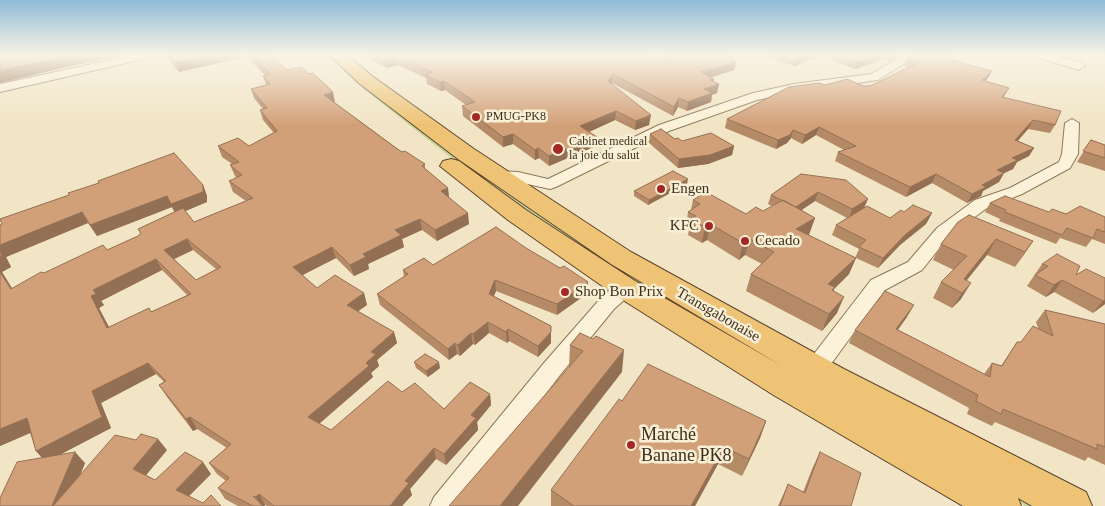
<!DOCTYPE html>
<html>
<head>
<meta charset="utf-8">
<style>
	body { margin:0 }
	canvas { display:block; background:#f1e5c5 }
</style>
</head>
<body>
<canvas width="1105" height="506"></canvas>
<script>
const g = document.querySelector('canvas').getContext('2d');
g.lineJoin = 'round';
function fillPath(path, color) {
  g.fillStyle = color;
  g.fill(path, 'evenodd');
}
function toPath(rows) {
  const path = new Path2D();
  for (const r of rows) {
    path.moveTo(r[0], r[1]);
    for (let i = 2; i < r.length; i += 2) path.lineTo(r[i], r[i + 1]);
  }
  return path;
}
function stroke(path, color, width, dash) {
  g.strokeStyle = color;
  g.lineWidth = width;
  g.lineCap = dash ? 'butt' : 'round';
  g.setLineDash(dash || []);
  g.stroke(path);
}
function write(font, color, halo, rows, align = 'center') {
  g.font = font + ' Georgia,serif';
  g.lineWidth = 5;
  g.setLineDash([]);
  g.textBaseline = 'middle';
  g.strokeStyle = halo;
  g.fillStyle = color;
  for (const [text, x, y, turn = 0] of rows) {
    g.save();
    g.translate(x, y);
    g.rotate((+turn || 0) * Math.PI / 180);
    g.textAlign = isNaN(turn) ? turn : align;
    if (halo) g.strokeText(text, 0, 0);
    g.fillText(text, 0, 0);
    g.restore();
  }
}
const green = toPath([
	[365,85,414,124,1048,506,1025,506,790,376,633,283,468,171,361,87]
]);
const minor = toPath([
	[134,55,154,55,148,58,0,92,0,84,134,55],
	[904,55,918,55,878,80,794,92,757,100,669,131,556,187,550,189,518,182,498,181,490,176,498,171,518,172,548,179,659,125,753,93,794,84,871,74,904,55],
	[1034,55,1052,55,1083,63,1085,66,1079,70,1036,57,1034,55],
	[1072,119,1079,123,1078,154,1070,168,1022,194,987,208,949,236,922,270,885,290,823,375,815,378,807,375,804,369,807,363,871,280,908,262,937,228,975,200,1010,188,1059,162,1062,154,1065,123,1072,119],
	[625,281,632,283,635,288,632,293,614,309,560,375,461,506,430,506,434,497,544,363,600,299,618,283,625,281]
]);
const trunk = toPath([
	[329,55,347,55,372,76,474,149,631,252,844,369,1086,492,1092,506,1032,506,1018,498,1021,506,963,506,775,396,615,295,508,220,440,166,443,161,451,159,459,161,526,210,635,281,782,366,611,264,458,159,360,84,329,55]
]);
const wall = toPath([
	[165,55,244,55,245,57,179,72],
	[249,55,271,55,287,70,335,102,334,102,402,152,425,164,425,169,448,188,449,198,469,224,437,241,422,230,402,239,404,247,368,264,369,269,354,276,336,258,302,275,317,288,364,293,367,305,358,311,394,332,397,343,377,360,379,366,371,373,373,377,319,424,331,430,402,392,444,409,490,394,491,405,477,422,478,430,446,465,436,459,410,489,412,495,402,506,267,506,265,505,264,506,238,506,225,499,218,488,226,481,217,474,209,463,227,448,197,429,193,431,167,397,159,385,164,382,156,374,101,403,111,428,61,454,85,463,80,475,167,450,146,475,155,480,211,474,189,496,203,503,221,506,0,506,42,458,36,451,30,433,0,446,2,224,203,185,207,196,207,202,185,211,194,222,246,201,233,192,229,181,237,178,235,176,230,165,232,164,222,157,218,146,249,146,274,133,263,120,260,110,263,109,254,98,251,89,266,85,263,76,266,76,251,61],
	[172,207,175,212,138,229,140,233,138,236,107,250,44,273,12,289,2,272,11,267,6,257,88,223,97,236],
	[193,250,216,269,196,280,174,259],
	[162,270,187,295,151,312,109,327,99,308,104,305,101,301],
	[368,55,651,55,662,60,667,60,656,55,734,55,733,60,736,62,734,70,711,77,714,82,719,84,717,93,712,95,711,102,687,111,678,107,673,116,612,83,611,84,649,125,635,130,615,120,589,132,596,146,549,166,539,158,535,160,513,144,503,147,463,116,462,106,466,105,445,90,441,91,427,84,426,78,398,65,387,68,369,59],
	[762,55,901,55,890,61,880,58,879,61,855,69,825,57,811,59,795,66,763,56],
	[907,58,954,60,992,71,988,78,985,81,1009,88,1004,97,1055,125,1050,133,1028,129,1018,141,1034,148,1029,156,1017,162,1013,169,1004,173,999,182,983,191,981,196,967,203,932,183,906,197,835,161,838,152,844,150,816,135,802,144,791,138,787,143,776,149,725,128,727,119,825,85,870,86,909,67,904,66],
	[650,134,682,141,734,146,732,155,708,164,678,168,649,143],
	[1091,140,1105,145,1105,171,1077,162],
	[801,174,865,207,890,218,904,212,932,213,926,224,900,245,878,268,856,258,849,274,834,289,833,291,837,313,822,331,746,291,751,274,762,264,745,255,739,260,707,240,702,243,688,235,689,230,686,227,688,212,691,210,693,200,746,214,763,211,772,206,768,204,771,195],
	[815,201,847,218,836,225,832,235,859,249,855,258,809,235,815,218,801,210],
	[687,184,648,205,634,196,634,191],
	[990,203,1049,212,1105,217,1105,244,1092,239,1086,247,1060,238,1056,244,999,221,1000,219,985,212],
	[958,222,1033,241,1015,267,987,255,966,281,961,299,952,308,933,298,941,282,954,270,933,260,941,244],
	[526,248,560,268,588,282,588,293,557,315,496,291,494,296,551,326,551,343,538,357,509,341,507,343,489,333,475,345,473,344,460,356,457,354,449,360,380,305,377,294,404,277,403,270],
	[1042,264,1076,275,1105,278,1105,304,1093,313,1054,292,1046,297,1027,286],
	[1045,310,1105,324,1105,465,1088,457,1085,461,995,422,992,426,967,414,969,408,849,343,855,330,907,317,898,330,984,374,992,363,1001,366,1017,342,1021,342,1038,328,1036,322],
	[580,333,622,372,569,367,570,345],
	[414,362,440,368,428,377,416,368],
	[622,401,766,421,760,438,742,476,718,464,695,506,551,506,551,490],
	[820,452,851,506,778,506,788,484,803,492,812,469]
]);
const shadedWall = toPath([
	[71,55,125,55,71,66,0,83,0,71],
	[207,55,244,55,245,57,179,72,175,62],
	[726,55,734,55,733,60,723,56],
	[808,55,825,55,825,57,811,59,795,66,796,59],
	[879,55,881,55,879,61,855,69,857,62],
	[895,55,901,55,890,61,891,56],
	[397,56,398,65,387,68,386,60],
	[736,62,734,70,700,81,701,72],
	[992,71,988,78,978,88,982,80],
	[613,74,612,83,607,90,608,81],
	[714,79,713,86,719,84,717,93,712,95,711,102,687,111,688,102,704,89,710,80],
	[444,81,445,90,441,91,440,82],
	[333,92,335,102,327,104,324,95],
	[679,98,678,107,673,116,674,107],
	[616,111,615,120,580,136,580,126],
	[651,115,649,125,635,130,636,121],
	[1033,120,1028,129,1011,148,1015,140],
	[819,127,816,135,802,144,805,135],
	[793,130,791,138,787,143,776,149,778,140],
	[513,134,513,144,503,147,503,137],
	[597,137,596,146,549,166,549,156],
	[734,146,732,155,708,164,678,168,679,159],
	[538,148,539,158,535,160,535,150],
	[1034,148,1029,156,1017,162,1013,169,992,179,997,170,1012,158],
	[1004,173,999,182,983,191,981,196,967,203,972,194,982,185],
	[936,174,932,183,906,197,910,187],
	[688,179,687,184,648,205,649,200],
	[203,185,207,196,207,202,176,215,172,207,97,236,90,225,167,196],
	[448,188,449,199,441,191],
	[818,192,815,201,793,216,796,207],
	[868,199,864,208,849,219,852,209],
	[82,212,88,223,6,257,11,267,2,272,20,301,11,289,0,272,0,245],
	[468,213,469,224,437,241,435,230],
	[932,213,926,224,900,245,878,268,883,258,905,235],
	[815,218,809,234,791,245,796,229],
	[420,219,422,230,402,239,404,247,368,264,369,269,354,276,350,265,363,254,395,230],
	[710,224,707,240,702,243,705,227],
	[187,239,193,250,170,261,164,250],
	[750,239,745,255,739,260,743,243],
	[996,239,987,255,958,291,964,279],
	[1033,241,1023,256,1015,267,1025,252],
	[332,247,336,258,297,278,293,267],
	[856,258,849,274,834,289,828,304,828,284],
	[156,259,162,270,101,301,104,305,99,308,115,339,107,328,91,296,93,290],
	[495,280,496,291,490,305,489,294],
	[1062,280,1054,292,1046,297,1054,285],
	[588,282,588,293,557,315,557,304],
	[971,283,961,299,952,308,962,293],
	[364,293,367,305,350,317,347,305],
	[844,297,837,313,822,331,829,314],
	[1105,300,1105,304,1093,313,1103,301],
	[914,305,907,317,889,341,896,329],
	[488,322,489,333,475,345,473,334],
	[508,329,509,341,507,343,506,332],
	[394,332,397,343,377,360,379,366,371,373,373,377,313,429,308,417,371,352],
	[551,332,551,343,538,357,538,346],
	[471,333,473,344,460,356,458,345],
	[455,343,457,354,449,360,448,349],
	[624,350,622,372,518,506,500,506],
	[439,362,440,368,428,377,426,371],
	[148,363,156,374,101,403,111,428,46,462,36,451,92,391],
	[490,394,491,405,477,422,478,430,446,465,444,454,471,415],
	[190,417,197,429,193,431,186,419],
	[27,418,37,430,0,446,0,429],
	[766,421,760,438,742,476,749,459],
	[158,439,167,450,142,480,133,469],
	[724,447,718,464,695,506,691,506],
	[434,448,436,459,410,489,412,495,402,506,390,506,405,481],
	[75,452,85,463,68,506,52,506],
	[203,462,211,474,184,501,176,490],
	[259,494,265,505,264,506,261,506,256,497]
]);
const building = toPath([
	[0,55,71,55,0,71,0,55],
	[169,55,207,55,175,62,169,55],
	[251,55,271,55,287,70,301,67,309,74,313,73,333,92,324,95,396,148,402,152,405,151,425,164,422,166,448,188,441,191,468,213,435,230,420,219,395,230,401,235,363,254,366,257,350,265,332,247,293,267,317,288,335,275,364,293,347,305,394,332,371,352,376,354,366,363,369,366,308,417,331,430,388,381,402,392,415,383,444,409,470,382,490,394,471,415,476,418,444,454,434,448,405,481,409,483,390,506,274,506,259,494,256,497,253,496,263,506,253,506,218,488,229,478,209,463,231,444,190,417,186,419,159,385,166,381,148,363,92,391,102,417,36,451,27,418,0,429,0,272,11,289,41,272,44,273,103,245,107,250,138,236,141,233,138,229,183,208,194,222,253,198,229,181,242,175,230,165,239,162,218,146,238,138,249,146,277,131,260,110,267,108,251,89,270,84,263,76,271,74,251,55],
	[187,239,221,267,196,280,164,250,187,239],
	[156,259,191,294,151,312,149,308,107,328,91,296,96,294,93,290,156,259],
	[375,55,651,55,662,60,670,60,674,55,673,55,726,55,723,56,736,62,701,72,714,79,710,80,719,84,704,89,712,93,688,102,679,98,674,107,613,74,608,81,651,115,636,121,616,111,580,126,597,137,549,156,538,148,535,150,513,134,503,137,462,106,475,102,444,81,440,82,425,75,432,72,397,56,386,60,375,55],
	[782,55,808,55,796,59,782,55],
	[838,55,879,55,857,62,838,55],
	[912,55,951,55,956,56,951,60,992,71,982,80,1009,88,1002,97,1061,111,1055,125,1033,120,1015,140,1034,148,1012,158,1018,160,997,170,1004,173,982,185,986,187,972,194,936,174,910,187,838,152,856,146,819,127,805,135,793,130,790,135,778,140,727,119,789,87,819,83,825,85,847,79,863,86,870,86,920,62,907,58,912,55],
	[661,129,675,139,678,138,682,141,711,133,734,146,710,155,679,159,650,134,661,129],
	[1091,140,1105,145,1105,158,1083,151,1091,140],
	[174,153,203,185,203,192,171,204,167,196,90,225,82,212,0,245,0,225,2,224,0,219,69,195,68,193,99,183,98,181,174,153],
	[673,171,688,179,649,200,634,191,673,171],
	[801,174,846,180,868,199,852,209,818,192,796,207,771,195,801,174],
	[706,192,746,214,756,207,763,211,783,200,815,218,796,229,856,258,828,284,835,287,832,290,844,297,829,314,751,274,774,252,750,239,743,243,710,224,705,227,691,219,696,216,688,212,700,204,693,200,706,192],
	[1005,196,1049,212,1052,209,1066,214,1080,206,1105,217,1105,232,1097,229,1093,238,1067,228,1062,235,1005,212,1006,210,990,203,1005,196],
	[913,205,932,213,905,235,883,258,859,247,866,240,836,225,867,206,890,218,901,210,904,212,913,205],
	[969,215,1033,241,1025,252,996,239,964,279,971,283,962,293,941,282,967,256,941,244,958,222,969,215],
	[496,227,526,248,560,268,564,266,588,282,557,304,495,280,489,294,551,326,551,332,538,346,508,329,506,332,488,322,473,334,471,333,458,345,455,343,448,349,377,294,408,274,403,270,424,258,433,265,496,227],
	[0,250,2,256,0,257,0,250],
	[1057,254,1080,266,1076,275,1086,269,1105,278,1105,300,1103,301,1062,280,1054,285,1035,275,1048,266,1042,264,1057,254],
	[885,291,914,305,896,329,990,377,992,363,1002,366,1017,342,1021,342,1033,326,1053,336,1045,310,1105,324,1105,447,1097,444,1097,449,1003,409,1001,414,976,401,978,395,855,330,885,291],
	[580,333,593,339,596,336,624,350,500,506,449,506,583,351,570,345,580,333],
	[425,354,439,362,426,371,414,362,425,354],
	[648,364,766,421,749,459,724,447,691,506,574,506,551,490,619,399,622,401,648,364],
	[141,434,158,439,133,469,155,480,185,452,203,462,176,490,203,503,211,495,221,506,53,506,115,435,136,440,141,434],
	[75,452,52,506,0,506,0,498,17,462,75,452],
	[820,452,861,473,851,506,780,506,788,484,805,493,820,452]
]);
const markers = [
	[476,117,5,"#a22725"],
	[558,149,6,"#a22725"],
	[661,189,5,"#a22725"],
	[709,226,5,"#a22725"],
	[745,241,5,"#a22725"],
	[565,292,5,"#a22725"],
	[631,445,5,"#a22725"]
];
const farPoinames = [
	["PMUG-PK8",486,117],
	["Cabinet medical",569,142],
	["la joie du salut",569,156]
];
const poiNames = [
	["Engen",671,189],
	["KFC",699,226,"right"],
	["Cecado",755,241],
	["Shop Bon Prix",575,292]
];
const streetNames = [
	["Transgabonaise",718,315,30]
];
const nearPoinames = [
	["Marché",641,435],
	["Banane PK8",641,456]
];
fillPath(green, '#c8d197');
stroke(minor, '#8e7759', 2);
stroke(trunk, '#5c442d', 2);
fillPath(minor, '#fbf2d9');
fillPath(trunk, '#eec376');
fillPath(wall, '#b58a67');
fillPath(shadedWall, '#937054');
fillPath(building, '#d2a078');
stroke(building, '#937054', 1);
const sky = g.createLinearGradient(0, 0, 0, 125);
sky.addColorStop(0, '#8ebad7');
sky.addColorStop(0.44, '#f9f3e5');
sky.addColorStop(1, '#f9f3e500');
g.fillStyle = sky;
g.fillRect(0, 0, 1105, 125);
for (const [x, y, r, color] of markers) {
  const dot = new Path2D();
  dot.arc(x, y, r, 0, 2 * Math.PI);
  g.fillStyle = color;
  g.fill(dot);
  stroke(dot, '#f8efd5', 2);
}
write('12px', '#3d2e1e', '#f8efd5', farPoinames, 'left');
write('15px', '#3d2e1e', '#f8efd5', poiNames, 'left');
write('15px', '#3d2e1e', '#f8efd5', streetNames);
write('18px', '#3d2e1e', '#f8efd5', nearPoinames, 'left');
</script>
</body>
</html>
